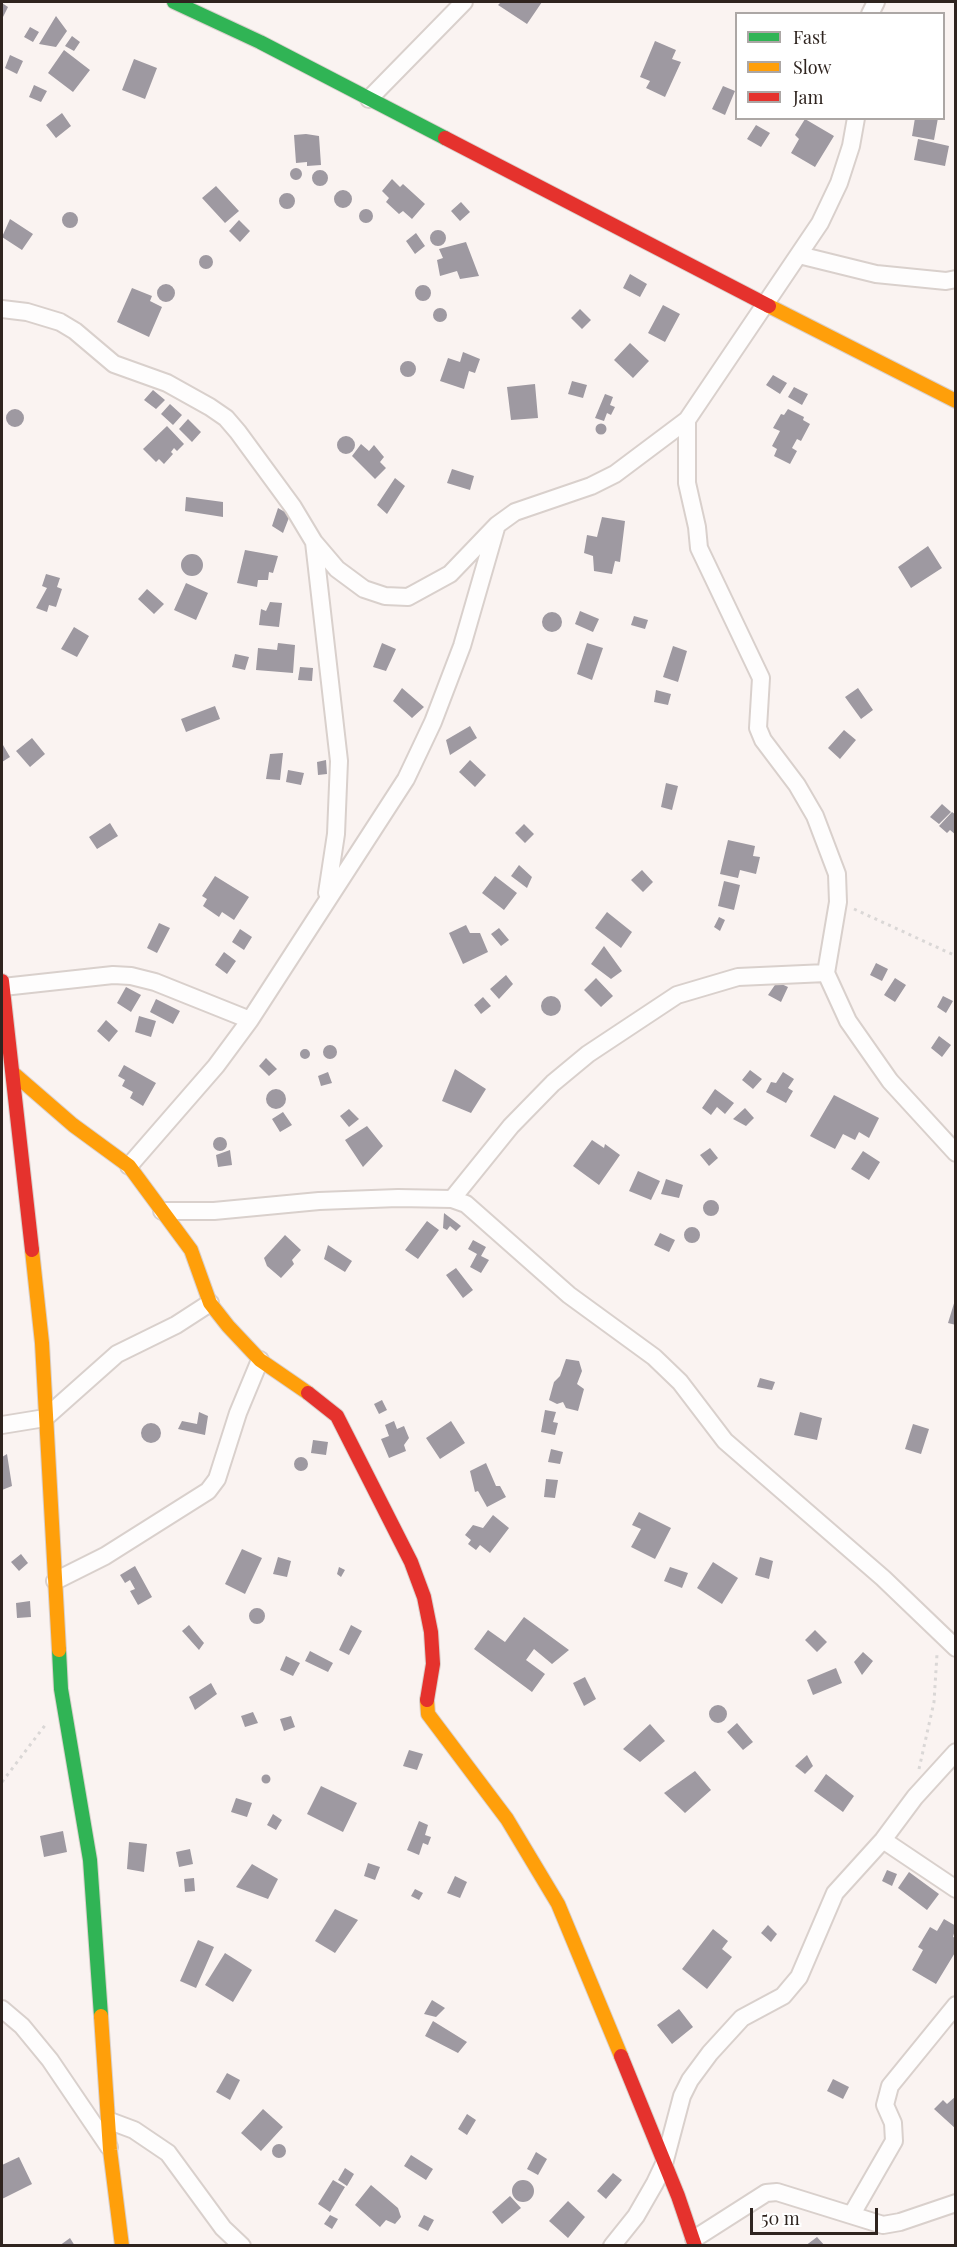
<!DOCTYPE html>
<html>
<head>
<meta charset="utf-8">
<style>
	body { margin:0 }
	#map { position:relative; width:957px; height:2247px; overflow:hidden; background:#faf3f1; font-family:"Playfair Display",serif }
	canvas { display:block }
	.frame { position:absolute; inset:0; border:3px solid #2f241f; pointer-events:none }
	.legend { position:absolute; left:735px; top:12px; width:210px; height:108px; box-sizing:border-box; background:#fff; border:2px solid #aca7a5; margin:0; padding:8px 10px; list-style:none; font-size:18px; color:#2f241f }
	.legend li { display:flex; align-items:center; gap:12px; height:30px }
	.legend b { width:30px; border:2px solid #aca7a5 }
	.scale { position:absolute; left:750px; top:2208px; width:128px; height:27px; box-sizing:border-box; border:3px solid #2f241f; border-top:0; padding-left:8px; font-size:18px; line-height:21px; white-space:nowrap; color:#2f241f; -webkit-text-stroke:4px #fff; paint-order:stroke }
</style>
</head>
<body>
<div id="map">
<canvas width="957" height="2247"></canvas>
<div class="frame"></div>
<ul class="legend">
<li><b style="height:8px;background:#30b455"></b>Fast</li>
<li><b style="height:8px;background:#ff9f0a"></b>Slow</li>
<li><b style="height:8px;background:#e5322d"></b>Jam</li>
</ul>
<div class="scale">50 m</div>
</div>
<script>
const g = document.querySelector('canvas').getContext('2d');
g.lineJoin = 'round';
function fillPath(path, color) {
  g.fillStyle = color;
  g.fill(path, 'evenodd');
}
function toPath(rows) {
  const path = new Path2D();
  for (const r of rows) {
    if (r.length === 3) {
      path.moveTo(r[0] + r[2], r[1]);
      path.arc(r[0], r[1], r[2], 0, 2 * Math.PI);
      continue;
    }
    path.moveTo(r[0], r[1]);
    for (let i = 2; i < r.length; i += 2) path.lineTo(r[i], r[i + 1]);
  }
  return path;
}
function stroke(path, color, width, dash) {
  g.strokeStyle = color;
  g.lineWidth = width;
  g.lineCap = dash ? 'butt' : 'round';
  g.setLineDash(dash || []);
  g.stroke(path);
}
const building = toPath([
	[501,2,542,2,527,24,498,5],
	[2,3,8,7,2,19],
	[56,16,67,31,56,47,39,44],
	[30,27,39,32,33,42,24,37],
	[72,36,80,42,74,51,65,46],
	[655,41,676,50,672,59,681,62,665,97,646,88,650,81,640,77],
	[64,50,90,70,73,92,48,73],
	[10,55,23,61,17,74,5,68],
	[134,59,157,68,145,99,122,90],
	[34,85,47,91,41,102,29,97],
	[723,86,735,91,725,115,712,109],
	[62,113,71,126,56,138,46,125],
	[915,118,938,118,934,140,912,136],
	[805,119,834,136,815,167,791,153,799,139,795,135],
	[756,125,770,133,761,147,747,139],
	[306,134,319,136,321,165,307,166,307,162,296,163,294,135],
	[918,139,949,146,945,166,914,160],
	[296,174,6],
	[320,178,8],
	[392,179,400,187,403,184,425,204,412,219,403,211,399,214,386,202,389,198,382,191],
	[216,186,239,211,225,223,202,198],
	[343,199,9],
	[287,201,8],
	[461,202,470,212,460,221,451,211],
	[366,216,7],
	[70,220,8],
	[10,219,33,234,22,250,2,237],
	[239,220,250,231,240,242,229,231],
	[438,238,8],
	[416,233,425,246,415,254,406,241],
	[466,242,479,276,460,279,457,271,440,276,437,260,443,258,439,249],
	[206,262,7],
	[630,274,647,284,640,297,623,288],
	[166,293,9],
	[423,293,8],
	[132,288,152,296,150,301,162,307,149,337,117,322],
	[663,305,680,314,665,342,648,333],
	[440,315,7],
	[580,309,591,320,582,329,571,318],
	[630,343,649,361,633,378,614,360],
	[463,352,480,359,475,373,469,371,464,389,440,381,448,358,460,362],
	[408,369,8],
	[773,375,787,383,780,394,766,385],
	[572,381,587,385,583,398,568,394],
	[535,384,538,418,511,420,507,387],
	[794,387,808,394,802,405,788,397],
	[153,390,165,400,156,409,144,400],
	[605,394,613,397,610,405,615,407,611,415,607,413,604,421,595,418],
	[170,404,182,415,173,425,161,414],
	[15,418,9],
	[788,409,804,417,803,420,810,424,801,441,797,439,792,448,797,451,790,464,774,456,777,449,772,446,780,431,773,428,781,414,784,415],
	[188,419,201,432,192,442,179,429],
	[601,429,5.5],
	[167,426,184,444,177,451,174,448,171,452,173,454,164,464,159,459,156,462,143,449],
	[346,445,9],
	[361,444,369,451,374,445,384,457,380,462,386,468,375,479,352,456],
	[452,469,474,476,470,490,447,483],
	[395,478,405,486,387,514,377,505],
	[186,497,223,502,223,517,185,511],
	[278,508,290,515,283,533,272,526],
	[602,517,625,521,620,562,615,561,612,574,594,571,593,556,584,553,587,535,597,537],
	[928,546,942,568,911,588,898,567],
	[245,550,278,556,273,573,269,572,268,580,258,580,257,587,237,583],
	[192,565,11],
	[46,574,60,578,57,587,62,589,56,607,49,605,47,612,36,608,47,588,42,586],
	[186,583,208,593,196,620,174,610],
	[147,589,164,604,154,614,138,599],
	[270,602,282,603,279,627,259,625,261,609,266,611],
	[580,611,599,619,593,632,575,624],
	[552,622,10],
	[634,616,648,620,645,629,631,625],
	[74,627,89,636,77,657,61,649],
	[278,643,295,645,293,673,256,670,258,648,277,650],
	[382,643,396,649,386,671,373,667],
	[587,643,603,648,592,680,577,674],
	[673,646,687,651,678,682,663,677],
	[235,654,249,657,245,670,232,667],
	[300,667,313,668,312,681,298,680],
	[402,688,424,707,412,718,393,701],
	[858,688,873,710,861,719,845,697],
	[656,690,671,694,668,705,654,702],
	[215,706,220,719,186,732,181,719],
	[470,726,477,738,450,755,446,740],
	[844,730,856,740,840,759,828,748],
	[32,738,45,754,30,767,16,751],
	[3,745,10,757,2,762,2,746],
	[283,753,280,780,266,779,270,754],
	[326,760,327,774,318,775,317,762],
	[470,760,486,775,475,787,459,772],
	[288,770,304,773,301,785,286,782],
	[666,783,678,786,672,810,661,807],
	[942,804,951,812,939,824,930,817],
	[952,812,956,815,956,835,950,830,947,833,939,826],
	[110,823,118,836,97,849,89,837],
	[524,824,534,834,525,843,515,833],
	[728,840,755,846,753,856,760,857,756,874,740,870,738,878,720,874],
	[519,865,532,877,527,888,511,876],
	[642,870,653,882,643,892,631,880],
	[215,876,249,897,234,920,222,912,219,917,203,906,207,899,202,896],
	[495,876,517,893,504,910,482,893],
	[724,881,740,885,734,910,718,906],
	[607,912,632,932,621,948,595,928],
	[719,917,725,920,720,931,714,927],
	[159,923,170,928,157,953,147,948],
	[466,925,470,933,480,933,488,952,463,964,449,933],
	[499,928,509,940,501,946,491,934],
	[240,929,252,937,244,950,232,942],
	[604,946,622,971,611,979,591,964],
	[224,952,236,961,227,974,215,965],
	[876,963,888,969,882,981,870,975],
	[506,975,513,984,499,999,490,989],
	[596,978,613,996,601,1007,584,990],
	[895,978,906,985,895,1002,884,995],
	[777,982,788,987,781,1002,768,995],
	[126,987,141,995,131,1012,117,1003],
	[551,1006,10],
	[943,996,953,1001,946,1013,937,1007],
	[483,997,491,1006,481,1014,474,1005],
	[156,999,180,1011,173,1024,150,1012],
	[139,1016,156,1021,151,1037,135,1032],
	[106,1020,118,1031,109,1042,97,1031],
	[939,1036,951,1045,942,1057,931,1048],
	[330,1052,7],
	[305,1054,5],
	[266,1058,277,1069,269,1076,259,1066],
	[124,1065,156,1083,143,1106,130,1098,133,1092,122,1086,125,1080,118,1076],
	[455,1069,486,1089,471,1113,442,1101],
	[750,1070,762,1079,753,1089,742,1080],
	[328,1072,332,1083,321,1086,318,1076],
	[783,1072,794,1079,788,1088,793,1091,786,1103,766,1092,771,1082,776,1083],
	[715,1089,734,1103,725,1114,717,1107,711,1115,702,1108],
	[276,1099,10],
	[834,1095,879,1118,869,1138,859,1132,855,1140,843,1134,835,1149,810,1136],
	[745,1108,754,1118,746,1126,733,1119],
	[349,1109,359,1119,349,1127,340,1116],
	[283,1112,292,1125,280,1132,272,1119],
	[367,1126,383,1146,363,1167,345,1140],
	[220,1144,7],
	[592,1140,604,1148,605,1144,620,1155,599,1185,573,1166],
	[710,1148,718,1158,709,1166,700,1155],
	[230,1150,232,1165,218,1167,216,1155],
	[863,1151,880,1162,869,1180,851,1169],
	[638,1171,660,1181,651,1200,629,1191],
	[666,1179,683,1185,679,1198,661,1194],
	[711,1208,8],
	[444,1213,461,1226,456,1231,450,1226,447,1230,443,1228],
	[427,1221,439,1230,418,1259,405,1250],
	[692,1235,8],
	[660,1233,675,1240,669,1252,654,1245],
	[285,1235,301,1250,292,1260,294,1264,281,1278,267,1266,264,1258],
	[473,1240,486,1247,481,1256,489,1260,481,1273,470,1267,477,1254,468,1249],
	[328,1245,352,1261,345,1272,324,1259],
	[456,1268,473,1290,463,1298,446,1275],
	[955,1300,956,1300,956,1325,948,1323],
	[566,1359,579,1361,582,1371,577,1384,584,1389,578,1411,566,1408,563,1402,557,1404,549,1400,554,1382,560,1376],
	[760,1378,775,1382,772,1390,757,1387],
	[382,1400,387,1410,379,1414,374,1404],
	[545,1410,556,1412,553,1422,558,1423,555,1435,541,1432],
	[199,1412,208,1416,205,1435,178,1429,182,1421,197,1424],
	[800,1412,822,1418,817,1440,794,1435],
	[394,1421,397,1429,404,1426,409,1438,404,1445,406,1451,389,1458,381,1439,389,1436,385,1425],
	[451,1421,465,1443,440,1459,426,1438],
	[151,1433,10],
	[913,1424,929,1429,921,1454,905,1449],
	[313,1440,328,1442,326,1455,311,1453],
	[551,1449,563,1452,560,1464,548,1462],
	[7,1454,12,1486,2,1490,2,1457],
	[301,1464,7],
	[486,1463,496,1486,500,1486,506,1497,487,1507,478,1491,475,1492,470,1471],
	[546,1479,558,1480,555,1498,544,1497],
	[639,1512,671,1528,655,1559,631,1547,641,1529,632,1525],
	[493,1515,509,1528,490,1553,480,1545,476,1550,468,1544,471,1540,465,1535,473,1525,483,1528],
	[242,1549,262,1558,245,1594,225,1584],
	[21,1554,28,1563,19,1571,11,1562],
	[278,1557,291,1561,287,1577,273,1574],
	[760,1557,773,1561,769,1579,755,1575],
	[713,1562,738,1578,722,1604,697,1588],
	[135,1566,152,1597,138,1605,130,1591,135,1589,130,1580,125,1583,120,1575],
	[339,1567,345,1570,341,1577,337,1574],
	[670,1567,688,1573,682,1588,664,1581],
	[30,1601,31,1617,17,1618,16,1603],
	[257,1616,8],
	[524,1617,569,1650,552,1664,534,1649,526,1660,545,1674,532,1692,474,1649,488,1630,505,1642],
	[189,1625,204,1643,199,1650,182,1631],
	[351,1625,362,1631,349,1655,339,1650],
	[815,1630,827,1642,817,1652,805,1640],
	[310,1651,333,1663,328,1672,305,1661],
	[863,1652,873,1661,862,1675,854,1662],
	[286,1656,300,1663,293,1676,280,1670],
	[836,1668,842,1683,813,1695,807,1680],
	[585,1677,596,1699,584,1706,573,1683],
	[211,1683,217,1694,195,1710,189,1697],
	[718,1714,9],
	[253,1712,258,1723,245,1727,241,1716],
	[291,1716,295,1727,284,1731,280,1719],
	[737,1723,753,1742,743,1750,727,1732],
	[650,1724,665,1741,640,1762,623,1749],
	[409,1750,423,1754,417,1770,403,1766],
	[807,1755,813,1766,805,1774,795,1766],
	[695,1771,711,1790,685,1813,664,1793],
	[826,1774,854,1796,843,1812,814,1791],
	[266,1779,4.5],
	[321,1786,357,1803,343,1832,307,1814],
	[236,1798,252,1803,247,1817,231,1812],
	[273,1814,282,1820,276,1830,267,1825],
	[419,1821,428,1825,425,1835,431,1837,428,1845,423,1843,419,1855,407,1850],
	[63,1831,67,1852,44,1857,40,1836],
	[129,1842,147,1844,144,1872,127,1869],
	[190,1849,193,1864,179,1867,176,1852],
	[368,1863,380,1867,375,1880,364,1876],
	[252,1864,278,1879,268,1899,236,1887],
	[887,1870,897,1874,892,1886,882,1881],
	[909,1872,939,1894,927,1910,898,1888],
	[455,1876,467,1882,460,1898,447,1893],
	[194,1878,195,1891,185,1892,184,1879],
	[415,1889,423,1893,419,1900,411,1896],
	[335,1909,358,1920,335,1953,315,1941],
	[944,1919,956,1926,953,1937,956,1938,956,1951,936,1984,912,1970,923,1950,918,1947,930,1927,937,1931],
	[768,1925,777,1934,771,1942,761,1933],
	[713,1929,728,1941,722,1949,732,1957,707,1989,682,1969],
	[198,1940,214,1947,196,1988,180,1981],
	[225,1953,252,1970,233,2002,205,1985],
	[432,2000,445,2008,436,2017,424,2014],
	[679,2009,693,2027,672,2044,657,2025],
	[433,2021,467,2042,458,2053,425,2036],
	[227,2073,240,2080,230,2100,216,2092],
	[833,2079,849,2087,843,2099,827,2091],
	[956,2096,956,2129,934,2109,943,2100,947,2104],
	[263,2109,283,2127,261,2151,241,2133],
	[467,2114,476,2120,467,2135,458,2129],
	[279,2151,7],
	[536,2152,547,2159,538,2175,527,2169],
	[411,2155,433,2169,426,2180,404,2166],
	[19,2157,32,2184,2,2199,2,2165],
	[345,2168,354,2174,347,2186,338,2180],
	[613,2173,622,2180,606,2199,597,2191],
	[333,2180,345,2187,330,2212,318,2204],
	[523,2191,11],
	[371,2185,398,2208,401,2217,395,2224,386,2220,380,2227,355,2205],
	[510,2196,521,2208,502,2224,492,2212],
	[568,2201,585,2217,568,2238,549,2221],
	[330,2215,338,2219,332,2229,324,2224],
	[424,2215,434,2220,428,2231,418,2226],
	[817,2237,825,2246,805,2246],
	[70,2238,75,2246,59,2246]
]);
const path = toPath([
	[854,909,956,956],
	[919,1769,934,1702,937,1654],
	[2,1782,46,1724]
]);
const street = toPath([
	[870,14,876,2],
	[369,99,464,2],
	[799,255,876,274,946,281,956,279],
	[2,309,27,312,60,322,75,331,114,364,167,383,210,407,226,418,238,432,293,507,314,542,337,569,364,589,385,596,408,597,450,574,497,525,515,512,591,486,615,474,687,420,820,223,839,183,851,146,856,118],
	[687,420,687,483,697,527,699,548,761,678,758,728,763,740,797,785,815,816,837,874,838,902,826,973,848,1021,890,1081,956,1153],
	[314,542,339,761,336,834,327,893],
	[3,987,113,975,131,976,155,982,250,1020],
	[129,1166,216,1066,250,1020,406,779,433,722,462,646,496,528],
	[452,1199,511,1126,553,1083,588,1054,677,995,738,977,826,973],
	[162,1211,214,1211,319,1201,398,1198,452,1199,466,1204,569,1295,654,1357,680,1382,725,1441,883,1578,956,1648],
	[2,1425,45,1418,117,1354,176,1325,210,1303],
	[55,1581,105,1556,208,1491,217,1479,238,1413,260,1360],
	[883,1840,956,1889],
	[2,2009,22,2026,50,2060,109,2147],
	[110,2121,134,2130,168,2153,223,2228,242,2246],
	[852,2214,894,2141,893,2123,885,2105,890,2086,956,2005],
	[694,2239,766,2193,777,2192,883,2225,900,2222,956,2203],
	[612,2246,636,2216,655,2183,664,2164,682,2096,690,2080,710,2053,742,2018,783,1996,799,1977,835,1893,883,1840,915,1797,956,1752]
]);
const fast = toPath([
	[174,2,260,42,445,138],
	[59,1650,61,1689,90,1860,101,2016]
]);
const slow = toPath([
	[769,306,956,401],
	[13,1073,73,1125,129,1166,191,1250,210,1303,228,1326,260,1360,308,1393],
	[32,1250,42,1343,59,1650],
	[427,1700,428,1714,507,1819,558,1904,621,2056],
	[101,2016,110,2150,122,2246]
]);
const jam = toPath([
	[445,138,769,306],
	[2,981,32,1250],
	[308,1393,337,1416,411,1562,424,1597,431,1632,433,1664,427,1700],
	[621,2056,678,2196,695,2246]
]);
fillPath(building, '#9e99a1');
stroke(street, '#d9d0cc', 20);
stroke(fast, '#d9d0cc', 16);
stroke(slow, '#d9d0cc', 16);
stroke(jam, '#d9d0cc', 16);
stroke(path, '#dad7d6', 3, [3, 4.5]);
stroke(street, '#fefdfd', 16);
stroke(fast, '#30b455', 14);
stroke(slow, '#ff9f0a', 14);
stroke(jam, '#e5322d', 14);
</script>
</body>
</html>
